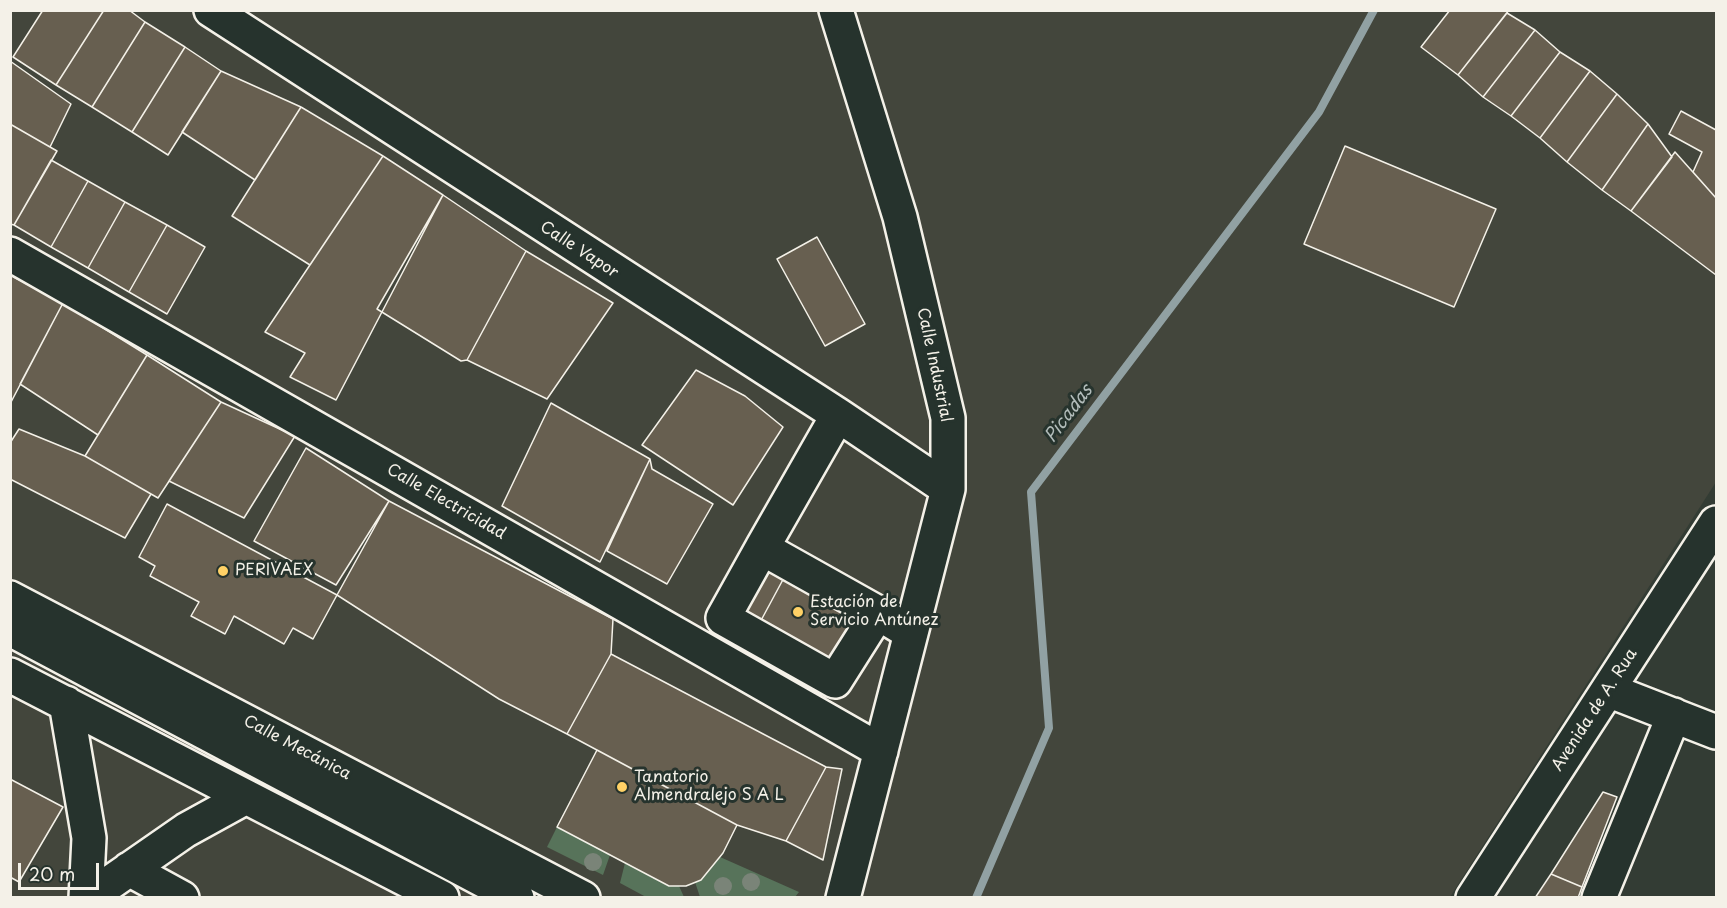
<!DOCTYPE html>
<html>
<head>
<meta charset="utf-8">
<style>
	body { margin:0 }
	#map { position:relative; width:1727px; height:908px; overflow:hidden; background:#333c34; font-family:"Playpen Sans",sans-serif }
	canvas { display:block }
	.frame { position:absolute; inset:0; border:12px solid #f4f1e8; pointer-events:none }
	.scale { position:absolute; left:18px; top:863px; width:81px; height:27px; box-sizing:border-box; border:3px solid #f4f1e8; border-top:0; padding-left:8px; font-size:18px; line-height:21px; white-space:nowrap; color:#f4f1e8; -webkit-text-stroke:4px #26332d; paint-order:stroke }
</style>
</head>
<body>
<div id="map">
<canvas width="1727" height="908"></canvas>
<div class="frame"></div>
<div class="scale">20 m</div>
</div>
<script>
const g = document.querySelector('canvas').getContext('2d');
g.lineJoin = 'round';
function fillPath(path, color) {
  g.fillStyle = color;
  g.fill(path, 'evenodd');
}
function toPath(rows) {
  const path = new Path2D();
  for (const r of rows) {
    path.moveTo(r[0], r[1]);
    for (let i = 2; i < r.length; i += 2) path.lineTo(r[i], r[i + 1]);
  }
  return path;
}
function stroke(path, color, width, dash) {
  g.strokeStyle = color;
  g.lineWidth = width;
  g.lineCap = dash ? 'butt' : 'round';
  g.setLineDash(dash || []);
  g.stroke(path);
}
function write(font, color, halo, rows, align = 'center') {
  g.font = font + ' "Playpen Sans",sans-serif';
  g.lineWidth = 6;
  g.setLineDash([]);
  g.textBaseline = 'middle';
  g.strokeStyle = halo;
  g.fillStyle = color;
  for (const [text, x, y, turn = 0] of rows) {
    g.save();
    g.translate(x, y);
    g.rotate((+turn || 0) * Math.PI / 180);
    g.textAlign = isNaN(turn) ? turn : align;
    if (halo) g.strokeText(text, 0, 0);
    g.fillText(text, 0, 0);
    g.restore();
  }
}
const built = toPath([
	[10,11,1716,11,1716,482,1450,897,11,897]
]);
const green = toPath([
	[557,827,610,855,603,875,547,847],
	[720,857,799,892,795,897,700,897,695,882,701,880],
	[625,863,668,886,679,886,684,897,646,897,620,883]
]);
const stream = toPath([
	[976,898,1049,728,1031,492,1319,112,1374,10]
]);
const building = toPath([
	[43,10,104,10,56,85,13,57,43,10],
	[104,10,129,10,145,22,92,107,56,85,104,10],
	[1450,10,1509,10,1458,75,1421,47,1450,10],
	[1507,13,1535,30,1483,97,1458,75,1507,13],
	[145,22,185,47,132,132,92,107,145,22],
	[1535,30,1560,52,1511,116,1483,97,1535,30],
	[185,47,221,71,168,155,132,132,185,47],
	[1560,52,1590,71,1540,138,1511,116,1560,52],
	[10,61,71,104,50,147,10,124,10,61],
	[221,71,301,107,255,180,182,132,221,71],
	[1590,71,1617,94,1567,162,1540,138,1590,71],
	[1617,94,1648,124,1602,190,1567,162,1617,94],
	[301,107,383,156,310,265,232,216,301,107],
	[1681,111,1716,130,1716,198,1693,172,1702,152,1669,134,1681,111],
	[10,124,57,151,14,225,10,224,10,124],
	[1648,124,1672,157,1631,211,1602,190,1648,124],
	[1345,146,1496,209,1454,307,1304,244,1345,146],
	[1675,152,1716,198,1716,275,1631,211,1675,152],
	[383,156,443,195,336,400,290,377,305,353,265,332,383,156],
	[51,160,88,181,51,247,14,225,51,160],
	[88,181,125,202,88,268,51,247,88,181],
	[443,195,526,251,467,360,461,361,377,309,443,195],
	[125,202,167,225,129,292,88,268,125,202],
	[167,225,205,247,167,314,129,292,167,225],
	[817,237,865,324,825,346,777,259,817,237],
	[526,251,613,303,547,399,467,360,526,251],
	[10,275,63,303,10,404,10,275],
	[63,303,147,355,98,435,20,384,63,303],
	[147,355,221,402,158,498,85,456,147,355],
	[696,370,745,396,783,427,733,505,642,445,696,370],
	[221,402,295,436,244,518,169,481,221,402],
	[551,403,650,459,600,562,502,506,551,403],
	[19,429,85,456,151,494,125,538,10,479,10,443,19,429],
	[306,448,389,501,336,585,254,541,306,448],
	[650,459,652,469,713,504,667,584,607,551,650,459],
	[389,501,613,619,611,654,567,734,499,699,337,595,389,501],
	[167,504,337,595,313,639,293,628,284,644,234,616,225,634,191,616,199,602,150,576,155,566,139,557,167,504],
	[766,567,786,574,758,626,739,615,766,567],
	[786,574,862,614,833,667,758,626,786,574],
	[611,654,826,767,786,841,737,825,567,734,611,654],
	[597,750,737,825,723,853,701,880,686,886,669,886,557,827,597,750],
	[826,767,842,769,823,860,786,841,826,767],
	[10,779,63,807,19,882,10,877,10,779],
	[1603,792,1617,797,1582,887,1551,874,1603,792],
	[1551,874,1582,887,1578,898,1535,898,1551,874]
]);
const minor = toPath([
	[211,10,838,415,948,489],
	[836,10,900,217,948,418,948,489,843,898],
	[10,254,881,751],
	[762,548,838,415],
	[10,598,583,898],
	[878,613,835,681,723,618,762,548,878,613,911,633],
	[10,629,517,898],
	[10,675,442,898],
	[1608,690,1716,732],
	[66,703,89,838,86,898],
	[129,869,182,898],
	[88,898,186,830,246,797],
	[1473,898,1716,523],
	[1599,898,1674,715]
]);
const trees = [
	[593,862],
	[751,882],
	[723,886]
];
const markers = [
	[223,571,6,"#ffd166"],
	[798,612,6,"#ffd166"],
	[622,787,6,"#ffd166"]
];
const streetNames = [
	["Calle Vapor",579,250,33],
	["Calle Industrial",934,365,78],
	["Calle Electricidad",446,502,30],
	["Avenida de A. Rua",1595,710,-57],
	["Calle Mecánica",297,748,28]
];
const poiNames = [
	["PERIVAEX",235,571],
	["Estación de",810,603],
	["Servicio Antúnez",810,621],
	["Tanatorio",634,778],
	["Almendralejo S A L",634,796]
];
const waterNames = [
	["Picadas",1069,414,-53]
];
fillPath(built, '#43463c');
fillPath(green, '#57735a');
stroke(stream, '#91a1a3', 8);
fillPath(building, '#675f50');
stroke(building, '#f4f1e8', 1.5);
stroke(minor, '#f4f1e8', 38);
stroke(minor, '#26332d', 33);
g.fillStyle = '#7a8478';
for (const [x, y] of trees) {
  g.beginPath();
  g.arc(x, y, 9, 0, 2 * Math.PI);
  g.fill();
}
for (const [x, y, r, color] of markers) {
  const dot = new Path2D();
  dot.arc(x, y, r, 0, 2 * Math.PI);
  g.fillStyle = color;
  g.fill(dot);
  stroke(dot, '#26332d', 2);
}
write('16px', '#f4f1e8', '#26332d', streetNames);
write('16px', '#f4f1e8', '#26332d', poiNames, 'left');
write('italic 18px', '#b2bcba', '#26332d', waterNames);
</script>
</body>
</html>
